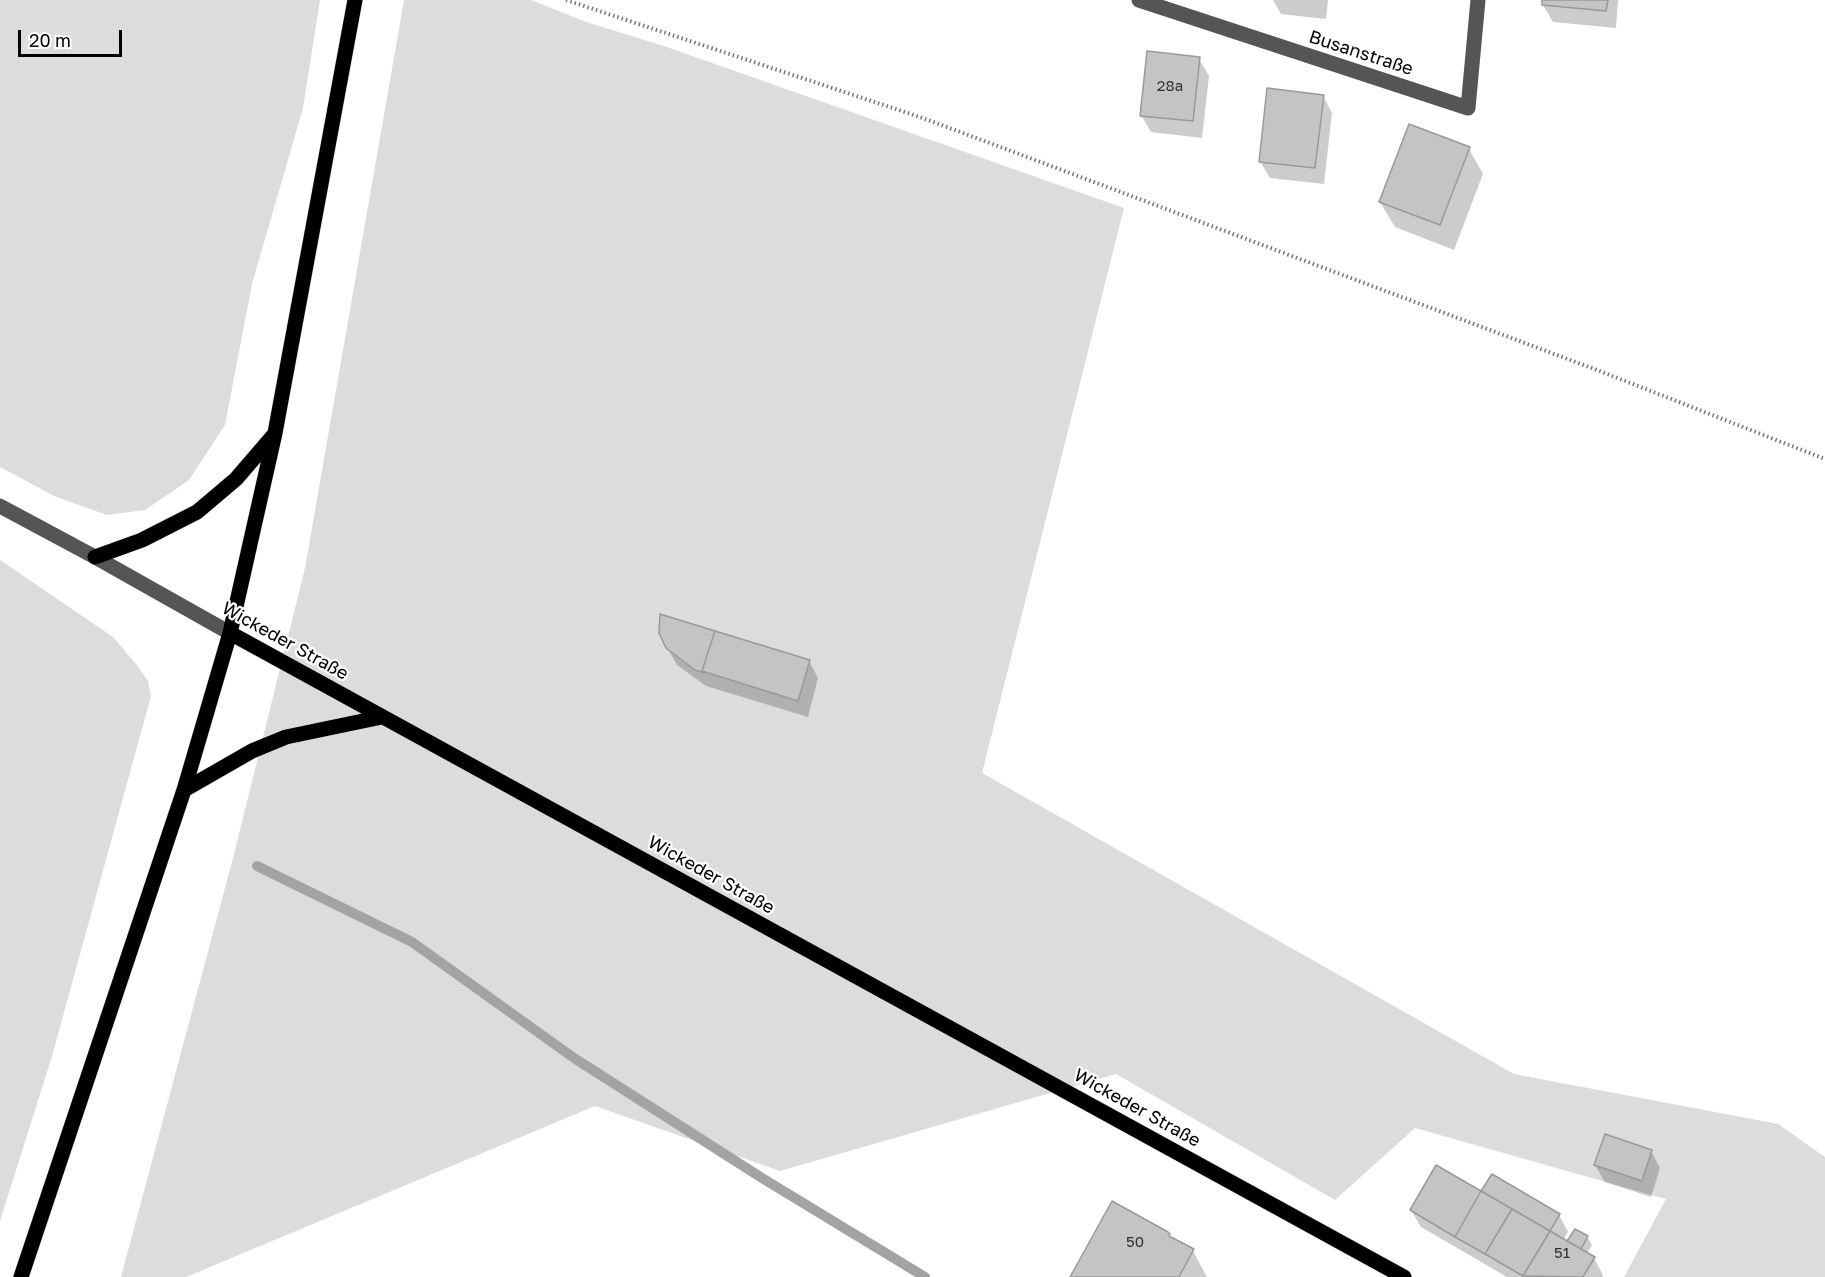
<!DOCTYPE html>
<html>
<head>
<meta charset="utf-8">
<style>
	body { margin:0 }
	#map { position:relative; width:1825px; height:1277px; overflow:hidden; background:#fff; font-family:"Golos Text",sans-serif }
	canvas { display:block }
	.scale { position:absolute; left:18px; top:30px; width:104px; height:27px; box-sizing:border-box; border:3px solid #000; border-top:0; padding-left:8px; font-size:18px; line-height:21px; white-space:nowrap; color:#000; -webkit-text-stroke:4px #fff; paint-order:stroke }
</style>
</head>
<body>
<div id="map">
<canvas width="1825" height="1277"></canvas>
<div class="scale">20 m</div>
</div>
<script>
const g = document.querySelector('canvas').getContext('2d');
g.lineJoin = 'round';
function fillPath(path, color) {
  g.fillStyle = color;
  g.fill(path, 'evenodd');
}
function toPath(rows) {
  const path = new Path2D();
  for (const r of rows) {
    path.moveTo(r[0], r[1]);
    for (let i = 2; i < r.length; i += 2) path.lineTo(r[i], r[i + 1]);
  }
  return path;
}
function stroke(path, color, width, dash) {
  g.strokeStyle = color;
  g.lineWidth = width;
  g.lineCap = dash ? 'butt' : 'round';
  g.setLineDash(dash || []);
  g.stroke(path);
}
function write(font, color, halo, rows, align = 'center') {
  g.font = font + ' "Golos Text",sans-serif';
  g.lineWidth = 4.5;
  g.setLineDash([]);
  g.textBaseline = 'middle';
  g.strokeStyle = halo;
  g.fillStyle = color;
  for (const [text, x, y, turn = 0] of rows) {
    g.save();
    g.translate(x, y);
    g.rotate((+turn || 0) * Math.PI / 180);
    g.textAlign = isNaN(turn) ? turn : align;
    if (halo) g.strokeText(text, 0, 0);
    g.fillText(text, 0, 0);
    g.restore();
  }
}
const green = toPath([
	[0,0,320,0,303,108,252,284,225,425,189,480,145,510,107,515,54,496,0,467],
	[404,0,531,0,586,22,664,46,1124,208,982,773,1514,1074,1778,1124,1825,1157,1825,1277,1624,1277,1666,1199,1415,1128,1335,1200,1116,1074,780,1171,595,1106,186,1277,121,1277,233,858,305,568],
	[0,560,113,637,136,664,148,681,151,696,52,1056,0,1221]
]);
const shadow = toPath([
	[1273,0,1328,0,1326,19,1281,14],
	[1544,0,1618,0,1616,28,1553,22,1543,5],
	[1199,59,1209,76,1202,138,1151,132,1141,115],
	[1323,96,1332,113,1324,184,1270,178,1260,161],
	[1469,149,1483,174,1454,250,1395,227,1380,202],
	[667,647,809,661,818,678,808,717,706,686,677,665],
	[1651,1151,1660,1168,1651,1197,1605,1182,1595,1165],
	[1492,1176,1559,1215,1568,1232,1563,1240,1568,1243,1587,1237,1592,1245,1587,1254,1594,1258,1603,1275,1602,1277,1507,1277,1421,1227,1411,1210,1482,1193],
	[1193,1251,1207,1277,1072,1277]
]);
const stream = toPath([
	[257,866,412,942,574,1058,762,1178,925,1277]
]);
const building = toPath([
	[1542,0,1608,0,1606,11,1542,5,1542,0],
	[1147,51,1200,57,1193,121,1140,116,1147,51],
	[1267,88,1324,95,1315,168,1259,162,1267,88],
	[1409,124,1470,147,1440,225,1379,202,1409,124],
	[660,614,715,631,702,671,705,673,695,670,666,648,659,633,660,614],
	[715,631,810,660,798,701,702,671,715,631],
	[1605,1134,1652,1150,1642,1181,1594,1165,1605,1134],
	[1436,1165,1481,1191,1455,1237,1410,1210,1436,1165],
	[1492,1174,1560,1214,1550,1231,1481,1191,1492,1174],
	[1481,1191,1512,1209,1485,1254,1455,1237,1481,1191],
	[1112,1201,1168,1232,1170,1234,1169,1236,1194,1249,1179,1277,1070,1277,1112,1201],
	[1512,1209,1550,1231,1523,1276,1485,1254,1512,1209],
	[1575,1229,1588,1236,1581,1249,1567,1241,1575,1229],
	[1550,1231,1595,1257,1583,1277,1523,1276,1550,1231]
]);
const path = toPath([
	[566,0,920,117,1597,370,1825,459]
]);
const minor = toPath([
	[1139,0,1468,108,1478,0],
	[0,506,95,557,230,633]
]);
const major = toPath([
	[95,557,142,540,197,512,236,479,273,436],
	[230,633,1404,1277],
	[184,790,252,751,286,737,382,717],
	[21,1277,184,790,230,633,275,433,355,0]
]);
const numberNames = [
	["28a",1170,86],
	["50",1135,1242],
	["51",1562,1253]
];
const streetNames = [
	["Busanstraße",1361,53,18],
	["Wickeder Straße",285,641,29],
	["Wickeder Straße",711,875,29],
	["Wickeder Straße",1137,1108,29]
];
fillPath(green, '#dcdcdc');
fillPath(shadow, '#0003');
stroke(stream, '#a3a3a3', 10);
fillPath(building, '#c4c4c4');
stroke(building, '#999', 1.5);
stroke(major, '#dbdbdb', 16);
stroke(path, '#777', 4, [1.5, 3]);
stroke(minor, '#555', 15);
stroke(major, '#000', 15);
write('15px', '#313131', null, numberNames);
write('18px', '#000', '#fff', streetNames);
</script>
</body>
</html>
